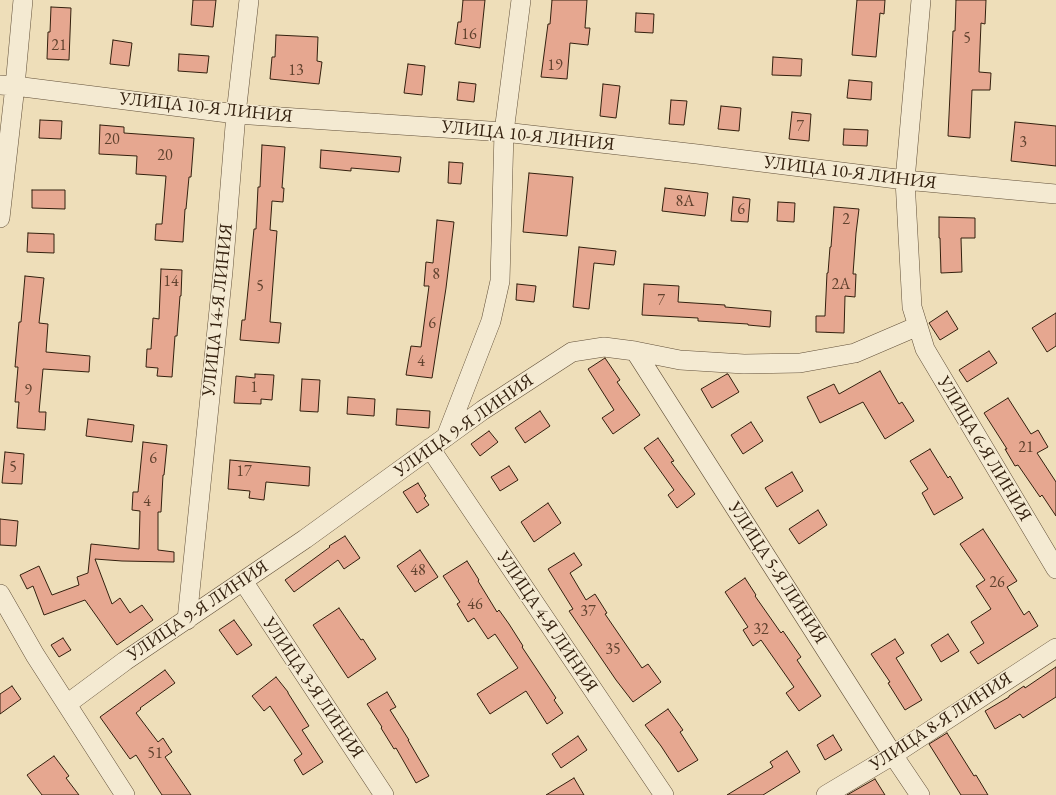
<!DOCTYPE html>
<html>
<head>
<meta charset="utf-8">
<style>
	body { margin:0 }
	canvas { display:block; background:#eedeb9 }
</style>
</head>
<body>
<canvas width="1056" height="795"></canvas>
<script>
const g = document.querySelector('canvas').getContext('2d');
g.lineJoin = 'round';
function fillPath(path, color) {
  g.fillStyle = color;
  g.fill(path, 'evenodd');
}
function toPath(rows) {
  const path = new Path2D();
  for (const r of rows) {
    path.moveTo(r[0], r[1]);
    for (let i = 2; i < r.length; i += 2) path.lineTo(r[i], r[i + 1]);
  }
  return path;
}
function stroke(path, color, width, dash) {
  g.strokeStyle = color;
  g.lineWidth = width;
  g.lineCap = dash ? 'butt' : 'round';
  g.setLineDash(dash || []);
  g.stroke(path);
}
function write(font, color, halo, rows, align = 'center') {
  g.font = font + ' "EB Garamond",serif';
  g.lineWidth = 3;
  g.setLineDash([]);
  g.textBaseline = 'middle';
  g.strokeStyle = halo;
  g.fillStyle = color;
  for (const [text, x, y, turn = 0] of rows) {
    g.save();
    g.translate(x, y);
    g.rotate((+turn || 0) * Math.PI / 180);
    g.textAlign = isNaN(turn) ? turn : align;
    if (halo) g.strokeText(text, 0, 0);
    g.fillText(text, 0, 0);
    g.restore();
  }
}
const building = toPath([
	[193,0,216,0,213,27,191,25,193,0],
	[463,0,485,0,480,48,455,44,458,22,461,22,463,0],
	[552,0,587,0,585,28,590,28,588,45,570,43,567,79,541,77,548,24,550,24,552,0],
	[857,0,885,0,884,14,880,13,876,57,852,55,857,0],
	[956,0,986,0,985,24,981,23,979,72,991,73,990,90,972,90,970,138,948,136,953,31,955,31,956,0],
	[51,7,71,8,69,60,47,59,48,32,50,32,51,7],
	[636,13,654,14,653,33,635,32,636,13],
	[276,35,318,37,317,61,322,62,319,84,270,79,272,57,275,57,276,35],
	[113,40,132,43,129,66,110,64,113,40],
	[179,54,209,56,207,73,178,71,179,54],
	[773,57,802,59,801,76,772,75,773,57],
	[408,64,425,66,422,95,404,93,408,64],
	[849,80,872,82,871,100,847,98,849,80],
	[459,82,476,84,474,102,457,100,459,82],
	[603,84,620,86,616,118,600,116,603,84],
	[671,100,687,101,684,125,669,124,671,100],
	[721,106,741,108,739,131,718,129,721,106],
	[792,112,811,114,809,141,789,139,792,112],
	[40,120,62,121,61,139,39,138,40,120],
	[1015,122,1056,126,1056,166,1011,161,1015,122],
	[100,125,124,127,124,133,194,138,191,177,189,177,186,209,185,209,183,242,155,240,156,224,162,224,166,176,136,174,137,156,99,154,100,125],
	[844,129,868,130,867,146,843,145,844,129],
	[262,145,285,147,282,188,284,188,283,202,272,201,270,230,277,231,270,322,281,323,279,343,240,340,242,320,245,320,254,229,256,229,258,187,260,187,262,145],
	[321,150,401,157,399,172,351,168,351,171,320,168,321,150],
	[449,162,463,163,461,184,448,183,449,162],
	[529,173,573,177,567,236,523,232,529,173],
	[665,188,708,193,705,216,662,211,665,188],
	[32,190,65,190,65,209,32,208,32,190],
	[733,197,750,199,748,222,731,221,733,197],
	[778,202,795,203,794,222,777,221,778,202],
	[834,207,859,209,856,233,853,274,856,274,855,297,845,296,844,333,816,332,816,316,825,316,827,273,828,273,830,247,831,247,834,207],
	[939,217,975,218,975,238,961,238,962,272,941,273,940,238,939,238,939,217],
	[437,220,454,222,446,288,432,378,406,375,411,346,421,347,429,286,424,286,426,262,433,263,437,220],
	[28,233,54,234,54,253,27,252,28,233],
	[579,247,616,251,614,265,594,263,589,309,573,307,579,247],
	[161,269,182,270,181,296,180,296,177,336,175,336,172,377,157,376,158,368,146,367,147,349,151,349,153,318,159,319,161,269],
	[25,276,44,278,39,323,48,324,46,352,90,356,89,372,43,369,39,412,46,412,45,430,17,428,19,402,15,402,18,367,15,367,19,322,21,322,25,276],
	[517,284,536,286,534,302,516,300,517,284],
	[644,284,679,286,678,302,725,305,725,307,771,311,770,327,748,325,748,324,698,321,698,318,642,315,644,284],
	[947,311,958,329,940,340,929,323,947,311],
	[1056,313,1056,346,1047,352,1032,328,1056,313],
	[989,351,997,363,967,382,959,370,989,351],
	[605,358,620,380,617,382,640,415,613,434,602,418,614,410,588,369,605,358],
	[880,371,899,404,902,402,914,421,885,439,863,402,820,423,807,397,834,384,839,394,880,371],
	[255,374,274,375,272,400,261,399,261,404,234,403,236,376,255,378,255,374],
	[727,374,728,374,739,392,712,408,701,389,727,374],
	[302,379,320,380,318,412,300,411,302,379],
	[348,397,375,399,374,416,347,414,348,397],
	[1008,398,1031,434,1038,430,1048,447,1037,453,1056,482,1056,516,1042,495,1040,497,1018,465,1015,466,1005,449,1007,449,984,413,1008,398],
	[397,409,430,411,429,428,396,425,397,409],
	[540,411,550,426,525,443,515,428,540,411],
	[88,419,134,425,132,442,86,436,88,419],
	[751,422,763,441,743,454,731,435,751,422],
	[489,431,498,442,480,456,471,444,489,431],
	[658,438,674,461,671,462,695,494,677,508,668,495,674,490,644,448,658,438],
	[143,442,167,445,164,475,163,475,161,512,158,512,158,550,174,552,174,562,122,561,95,559,112,604,120,598,130,613,142,605,153,620,117,645,85,600,44,615,33,586,27,589,20,575,39,566,52,595,79,585,77,577,88,573,91,544,139,549,140,511,132,510,133,492,138,492,143,442],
	[930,449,948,478,950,476,963,498,934,515,922,493,928,489,910,461,930,449],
	[5,452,24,454,22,484,2,483,5,452],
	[230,460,310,467,309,486,266,482,264,500,249,498,250,491,228,489,230,460],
	[509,466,518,480,500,491,491,477,509,466],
	[792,472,803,491,777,507,765,488,792,472],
	[418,483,426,496,424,498,429,505,417,513,403,492,418,483],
	[548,503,561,523,534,542,521,522,548,503],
	[818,510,827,525,799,544,789,529,818,510],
	[0,519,18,521,16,546,0,545,0,519],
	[983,529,1017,581,1007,587,1024,615,1029,611,1038,626,978,664,970,652,984,643,971,622,991,609,976,586,985,580,960,544,983,529],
	[345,536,360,558,344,569,338,560,294,592,285,580,330,547,329,546,345,536],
	[420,550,438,577,415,592,397,566,420,550],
	[574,553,582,565,570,573,586,600,595,594,607,613,605,614,642,668,648,664,661,682,633,702,616,680,569,611,573,609,548,569,574,553],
	[467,561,479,580,478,581,497,612,499,610,509,624,523,646,522,647,556,698,554,700,563,713,547,724,526,691,490,714,477,694,518,668,495,634,488,639,474,618,468,622,457,604,460,602,443,576,467,561],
	[745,578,756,595,755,596,781,633,783,631,801,657,797,660,821,696,799,711,786,693,794,687,761,640,753,646,743,630,748,627,725,592,745,578],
	[339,608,361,640,363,639,376,659,348,678,313,625,339,608],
	[234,620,252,645,237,655,219,630,234,620],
	[948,634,959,651,941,662,931,645,948,634],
	[63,638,71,650,59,657,51,645,63,638],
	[895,639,904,653,896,658,922,700,905,710,888,683,890,682,871,654,895,639],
	[1056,667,1056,697,1023,718,1020,714,995,729,985,711,1009,697,1009,696,1024,686,1025,688,1056,667],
	[165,670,175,683,140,708,141,709,136,713,158,742,163,738,172,752,165,757,191,795,162,795,136,755,130,759,100,717,165,670],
	[276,677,288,692,288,693,309,726,302,730,323,762,303,775,294,760,302,754,270,706,264,711,252,696,276,677],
	[12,686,21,699,0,714,0,694,12,686],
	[387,692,396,707,390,710,409,740,408,740,429,776,416,783,396,748,394,749,381,728,382,727,367,704,387,692],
	[668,709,683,730,680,732,698,760,678,772,661,746,645,725,668,709],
	[947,733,974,776,976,775,988,795,961,795,929,744,947,733],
	[833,735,842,750,825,760,817,745,833,735],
	[578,736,587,750,561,768,552,754,578,736],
	[787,751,800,772,763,795,727,795,773,767,770,762,787,751],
	[54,756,69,776,66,778,79,795,42,795,27,775,54,756],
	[574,778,584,795,546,795,574,778],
	[875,779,885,795,847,795,875,779]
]);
const minor = toPath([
	[921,0,905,180,912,307,925,349,1056,569],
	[0,85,15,86,236,114,504,132,697,154,905,180,1056,194],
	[0,218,15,86,23,0],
	[635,351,893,755,920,795],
	[446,437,491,321,500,281,504,132,521,0],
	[430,448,664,795],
	[243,581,384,795],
	[0,594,35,655,125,795],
	[187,620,223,271,236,114,249,0],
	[67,704,125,661,305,539,483,410,572,352,604,347,635,351,680,360,744,364,800,363,855,353,918,326],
	[826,795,893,755,1056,648]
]);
const numberNames = [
	["16",469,35],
	["5",967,39],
	["21",59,46],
	["19",555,66],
	["13",296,71],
	["7",800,127],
	["20",112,140],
	["3",1023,143],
	["20",165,156],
	["8А",685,202],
	["6",741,210],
	["2",846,220],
	["8",436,275],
	["14",171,282],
	["2А",841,285],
	["5",260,287],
	["7",661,301],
	["6",432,324],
	["4",421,362],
	["1",254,388],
	["9",28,391],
	["21",1026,448],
	["6",153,459],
	["5",13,468],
	["17",244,472],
	["4",147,502],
	["48",418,571],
	["26",997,583],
	["46",475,605],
	["37",588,612],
	["32",761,630],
	["35",613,650],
	["51",155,754]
];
const streetNames = [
	["УЛИЦА 10-Я ЛИНИЯ",206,108,6],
	["УЛИЦА 10-Я ЛИНИЯ",528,136,6],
	["УЛИЦА 10-Я ЛИНИЯ",850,173,7],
	["УЛИЦА 14-Я ЛИНИЯ",218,310,-84],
	["УЛИЦА 9-Я ЛИНИЯ",464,426,-35],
	["УЛИЦА 6-Я ЛИНИЯ",984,449,59],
	["УЛИЦА 5-Я ЛИНИЯ",777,573,57],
	["УЛИЦА 9-Я ЛИНИЯ",198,611,-34],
	["УЛИЦА 4-Я ЛИНИЯ",547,622,56],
	["УЛИЦА 3-Я ЛИНИЯ",313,688,56],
	["УЛИЦА 8-Я ЛИНИЯ",941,722,-33]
];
fillPath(building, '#e6a790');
stroke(building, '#33200e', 1);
stroke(minor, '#625039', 20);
stroke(minor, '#f4ead2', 19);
write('16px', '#60422e', null, numberNames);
write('18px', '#33200e', '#f4ead2', streetNames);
</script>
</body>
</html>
